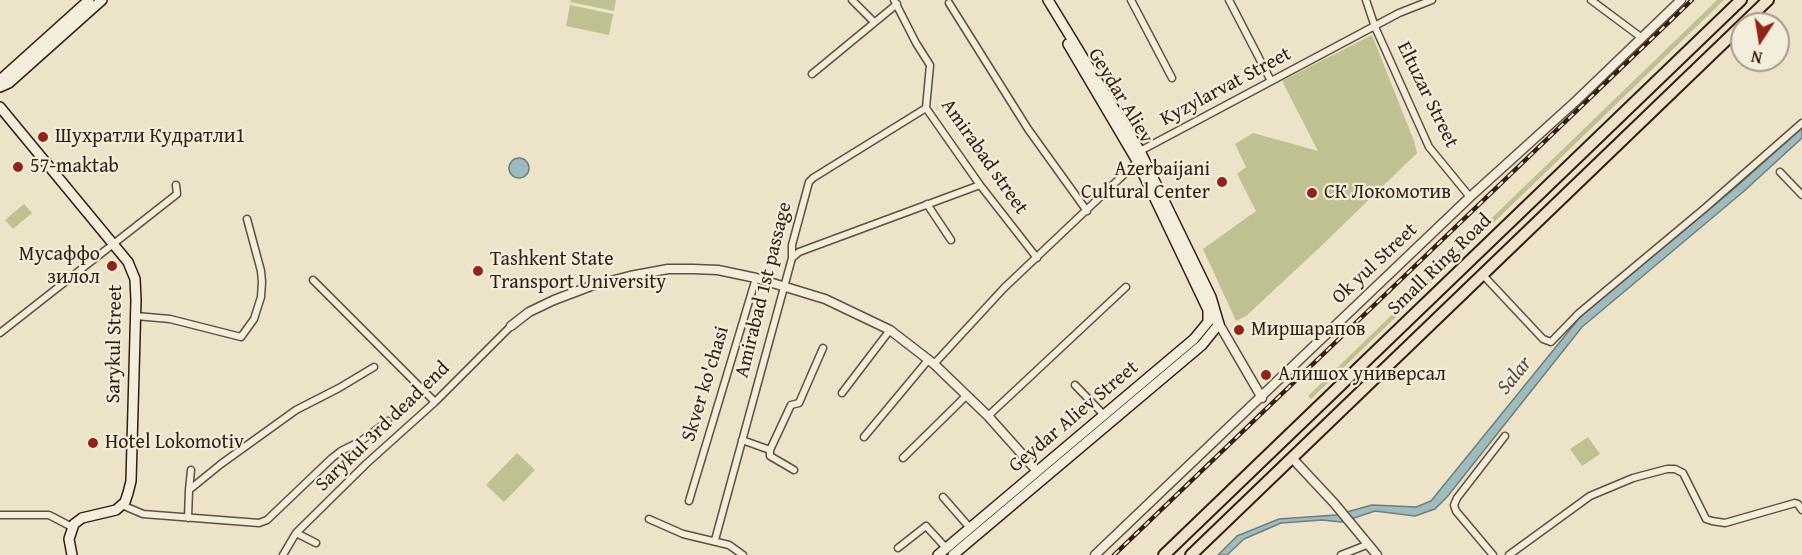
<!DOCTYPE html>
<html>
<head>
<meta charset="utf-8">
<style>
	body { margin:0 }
	#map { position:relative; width:1802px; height:555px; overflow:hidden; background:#ede3c9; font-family:"Gentium Book Plus",serif }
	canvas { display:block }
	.north { position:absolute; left:1730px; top:12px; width:60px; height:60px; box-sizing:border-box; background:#f3eddc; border:2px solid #a79a8c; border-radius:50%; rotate:192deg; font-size:16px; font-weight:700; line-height:24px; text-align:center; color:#341e13 }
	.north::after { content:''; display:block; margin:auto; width:21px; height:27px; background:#8f2418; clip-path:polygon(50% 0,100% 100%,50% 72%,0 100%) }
</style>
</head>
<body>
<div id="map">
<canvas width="1802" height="555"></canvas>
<div class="north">N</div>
</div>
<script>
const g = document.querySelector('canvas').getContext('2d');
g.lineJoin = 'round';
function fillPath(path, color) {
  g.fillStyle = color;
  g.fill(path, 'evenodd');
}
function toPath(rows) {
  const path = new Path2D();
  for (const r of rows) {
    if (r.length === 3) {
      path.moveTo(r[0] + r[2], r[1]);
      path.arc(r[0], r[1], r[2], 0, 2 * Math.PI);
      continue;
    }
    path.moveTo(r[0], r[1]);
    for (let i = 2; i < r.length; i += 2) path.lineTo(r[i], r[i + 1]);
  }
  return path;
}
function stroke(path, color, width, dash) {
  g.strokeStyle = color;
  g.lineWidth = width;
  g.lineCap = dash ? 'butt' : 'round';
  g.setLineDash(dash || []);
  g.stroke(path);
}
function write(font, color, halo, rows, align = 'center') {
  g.font = font + ' "Gentium Book Plus",serif';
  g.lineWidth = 4.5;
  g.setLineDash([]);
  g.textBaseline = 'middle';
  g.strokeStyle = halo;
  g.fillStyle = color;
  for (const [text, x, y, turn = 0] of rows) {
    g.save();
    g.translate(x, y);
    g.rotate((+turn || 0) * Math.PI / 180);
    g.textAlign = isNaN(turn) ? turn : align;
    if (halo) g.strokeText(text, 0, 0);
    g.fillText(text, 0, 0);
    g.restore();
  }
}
const green = toPath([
	[571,0,616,0,614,11,570,2],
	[1717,0,1724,0,1311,399,1308,396],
	[570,5,613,14,609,35,566,26],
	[1372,35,1414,141,1417,153,1317,250,1246,316,1236,321,1203,249,1256,211,1237,174,1246,167,1235,144,1253,133,1318,151,1282,81],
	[24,204,32,213,13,229,5,220],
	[1588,437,1600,454,1582,466,1570,449],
	[517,453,535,470,504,502,486,485]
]);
const water = toPath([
	[1802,128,1802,138,1743,192,1582,327,1447,497,1435,509,1415,516,1375,511,1342,522,1322,520,1281,523,1244,539,1227,555,1218,555,1237,536,1279,519,1336,515,1372,505,1416,507,1431,501,1581,316,1736,187,1802,128],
	[519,168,10]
]);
const minor = toPath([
	[852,0,874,22],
	[894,0,916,43,930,65,926,108,980,185,1037,258],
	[1131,0,1172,78],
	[1229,0,1271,81],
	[1366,0,1375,27,1429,147,1470,197],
	[1591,0,1642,38],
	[949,3,1028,129,1087,211],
	[812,74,897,4],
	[1780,172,1802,195],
	[927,204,951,240],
	[792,258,799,252,980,185],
	[1482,274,1543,339,1551,342,1578,314,1705,208,1802,123],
	[313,280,435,402],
	[136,316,170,319,241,337,254,319,261,297,262,282,261,271,247,219],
	[0,333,177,194,176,185],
	[934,364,1004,288,1136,163,1140,151,1399,13,1432,0],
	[1075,385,1104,415],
	[842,393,890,330],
	[988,416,1126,287],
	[864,437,929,359],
	[742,440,770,450,791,405,799,403,823,348],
	[770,450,770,456,794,470],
	[903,458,967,395],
	[189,490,191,470],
	[943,497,970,528],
	[689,501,756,278],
	[122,505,143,514,259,523,267,520,332,458,341,451,361,441,388,421],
	[0,515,49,515,72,527],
	[188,518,189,490,221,464,296,410,339,388,374,367],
	[649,519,683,534,729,545,743,555],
	[296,533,316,543],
	[715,540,792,258,792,245,809,182,813,178,926,108],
	[898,548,926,526,946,548],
	[283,555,296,533,366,464,435,402,511,326],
	[1341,555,1369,544],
	[1493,555,1456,511,1454,505,1457,498,1505,436],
	[1509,555,1590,496,1633,478,1667,469,1675,469,1683,473,1706,519,1712,521,1725,523,1795,503,1798,504,1802,510]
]);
const tertiary = toPath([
	[1219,324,1262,398],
	[511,326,529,312,554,300,591,286,630,276,668,269,693,269,718,270,756,278,825,299,890,330,934,364,988,416,1037,471],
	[1292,458,1334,503,1377,555],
	[1095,555,1470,197,1576,101,1681,0]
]);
const secondary = toPath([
	[1068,44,1137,161,1208,310,1217,322],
	[0,80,89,0],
	[0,87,9,83,102,0],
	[0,107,128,262,135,279,136,300,131,481,128,493,125,502,116,510,82,518,74,524,69,539,72,555],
	[938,555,1194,339,1208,322,1208,310],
	[953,555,1202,345,1219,324,1211,297,1140,151,1048,0]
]);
const trunk = toPath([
	[1743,24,1768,0],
	[1164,555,1741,0],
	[1191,555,1742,25]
]);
const rail = toPath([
	[1114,555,1692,0]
]);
const markers = [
	[43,137,6,"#8f2418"],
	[18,167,6,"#8f2418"],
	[1222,182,6,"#8f2418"],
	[1312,193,6,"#8f2418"],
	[112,266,6,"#8f2418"],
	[478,271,6,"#8f2418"],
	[1239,330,6,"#8f2418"],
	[1266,375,6,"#8f2418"],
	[93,443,6,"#8f2418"]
];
const streetNames = [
	["Kyzylarvat Street",1226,87,-28],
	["Eltuzar Street",1427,95,64],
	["Geydar Aliev",1120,96,59],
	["Amirabad street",984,157,55],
	["Ok yul Street",1375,264,-43],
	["Small Ring Road",1440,265,-44],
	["Amirabad 1st passage",764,290,-76],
	["Sarykul Street",115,344,-89],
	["Skver ko'chasi",706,384,-73],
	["Geydar Aliev Street",1074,417,-40],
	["Sarykul 3rd dead end",383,427,-44]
];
const poiNames = [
	["Шухратли Кудратли1",55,137],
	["57-maktab",30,167],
	["Azerbaijani",1210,170,"right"],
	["Cultural Center",1210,193,"right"],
	["СК Локомотив",1324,193],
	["Мусаффо",100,255,"right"],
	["зилол",100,278,"right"],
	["Tashkent State",490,260],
	["Transport University",490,283],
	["Миршарапов",1251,330],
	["Алишох универсал",1278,375],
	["Hotel Lokomotiv",105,443]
];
const waterNames = [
	["Salar",1515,376,-51]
];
fillPath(green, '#bfc191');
fillPath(water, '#9cbcbf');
stroke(water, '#727d7a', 1.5);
stroke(minor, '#624f40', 9);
stroke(tertiary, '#624f40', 11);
stroke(secondary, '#341e13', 12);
stroke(trunk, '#341e13', 14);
stroke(minor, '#f3eddc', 6);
stroke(tertiary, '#f3eddc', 8);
stroke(secondary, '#f3eddc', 9);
stroke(trunk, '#ede3c9', 10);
stroke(rail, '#341e13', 4.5);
stroke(rail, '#f3eddc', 2, [7]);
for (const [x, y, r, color] of markers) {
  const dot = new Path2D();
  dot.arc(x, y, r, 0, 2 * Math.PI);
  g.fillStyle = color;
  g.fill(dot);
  stroke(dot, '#f3eddc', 2);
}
write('20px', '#341e13', '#f3eddc', streetNames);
write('20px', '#341e13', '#f3eddc', poiNames, 'left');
write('italic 21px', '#534d47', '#f3eddc', waterNames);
</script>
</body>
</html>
